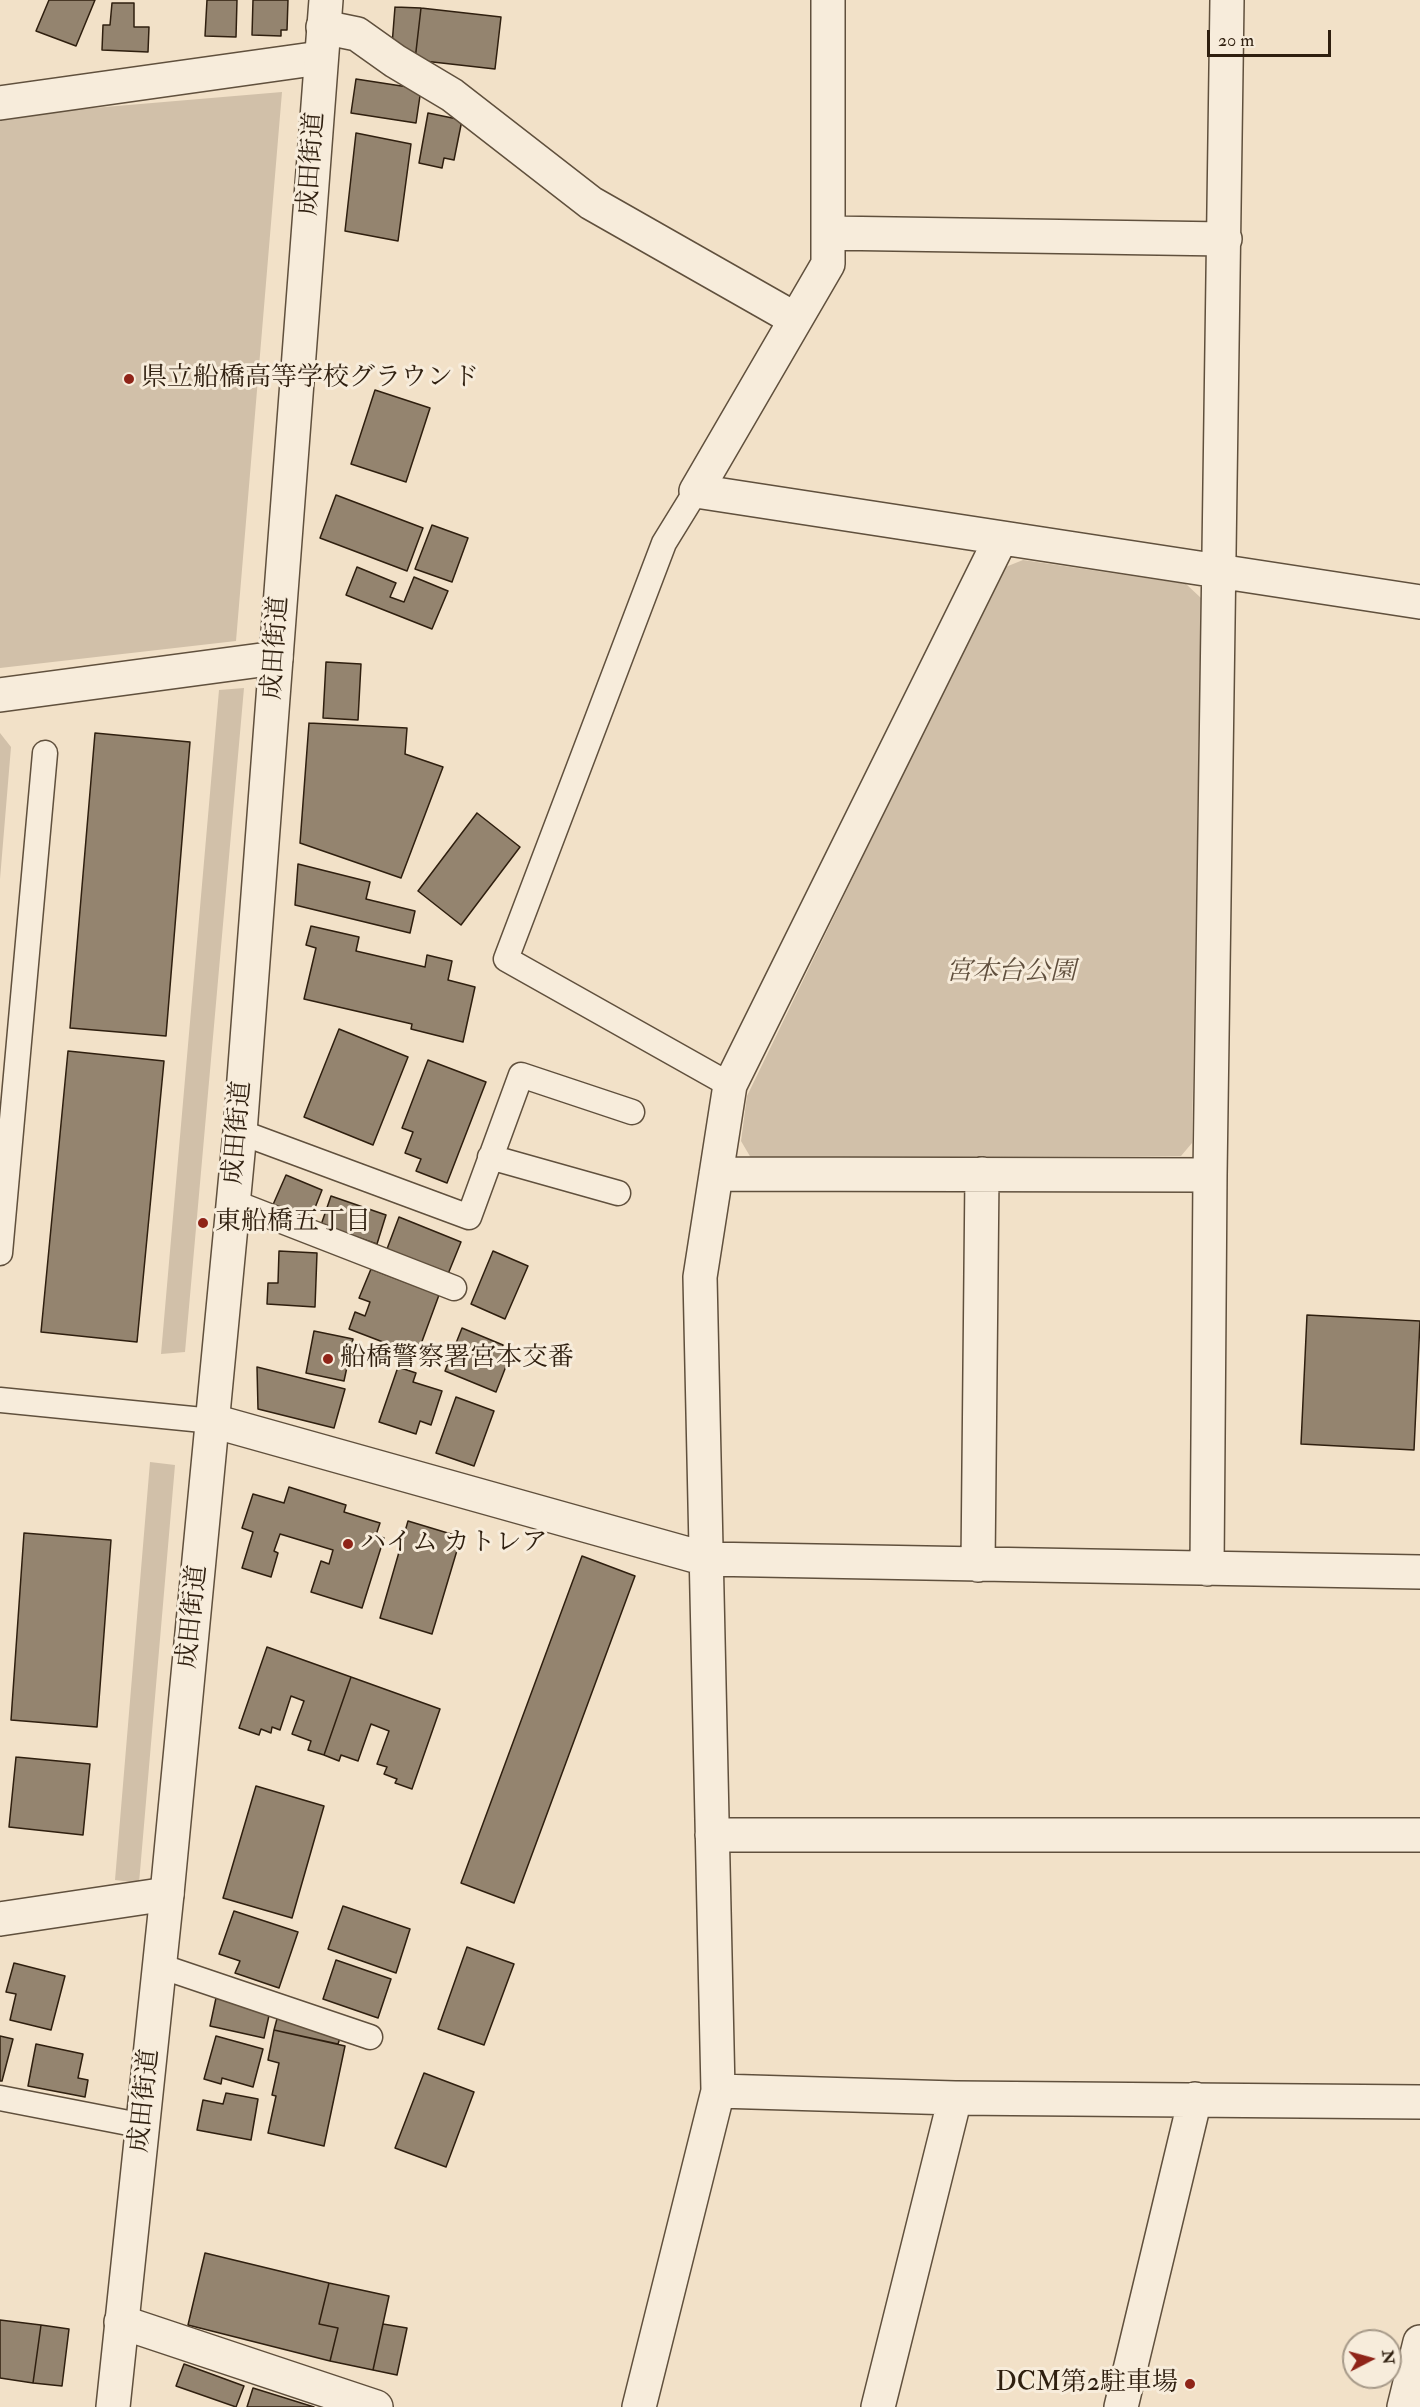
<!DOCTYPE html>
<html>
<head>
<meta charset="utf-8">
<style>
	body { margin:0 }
	#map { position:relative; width:1420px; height:2407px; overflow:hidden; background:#f2e1c8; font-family:"IM FELL Double Pica",serif }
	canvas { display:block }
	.north { position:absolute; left:1342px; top:2329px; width:60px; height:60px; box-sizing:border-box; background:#f7ecdb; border:2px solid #a79a89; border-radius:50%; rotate:84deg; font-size:16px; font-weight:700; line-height:24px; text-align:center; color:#2f1f0f }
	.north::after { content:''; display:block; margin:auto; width:21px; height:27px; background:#8f2418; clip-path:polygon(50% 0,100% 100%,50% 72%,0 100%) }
	.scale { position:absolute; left:1207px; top:30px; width:124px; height:27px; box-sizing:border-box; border:3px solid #2f1f0f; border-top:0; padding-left:8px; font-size:18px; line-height:21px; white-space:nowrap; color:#2f1f0f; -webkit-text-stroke:4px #f7ecdb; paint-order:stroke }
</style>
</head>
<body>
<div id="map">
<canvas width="1420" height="2407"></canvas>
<div class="north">N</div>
<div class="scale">20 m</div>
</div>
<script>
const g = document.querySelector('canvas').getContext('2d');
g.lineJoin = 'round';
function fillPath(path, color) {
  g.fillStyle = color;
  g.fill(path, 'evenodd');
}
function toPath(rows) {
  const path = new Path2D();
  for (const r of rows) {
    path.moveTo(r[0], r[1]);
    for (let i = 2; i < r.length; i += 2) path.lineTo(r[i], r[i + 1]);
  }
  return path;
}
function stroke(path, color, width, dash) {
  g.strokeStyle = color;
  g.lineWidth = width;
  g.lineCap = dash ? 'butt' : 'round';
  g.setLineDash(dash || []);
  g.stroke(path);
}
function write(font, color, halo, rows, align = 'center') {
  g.font = font + ' "IM FELL Double Pica","Noto Serif JP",serif';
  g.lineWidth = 6;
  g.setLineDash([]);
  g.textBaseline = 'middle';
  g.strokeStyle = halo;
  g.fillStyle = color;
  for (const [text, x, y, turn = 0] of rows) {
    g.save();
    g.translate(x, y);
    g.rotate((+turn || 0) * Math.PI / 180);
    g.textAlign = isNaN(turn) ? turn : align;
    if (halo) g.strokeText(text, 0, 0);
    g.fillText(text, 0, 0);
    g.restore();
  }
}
const green = toPath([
	[282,92,236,641,0,668,0,118,34,113],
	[1023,560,1186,584,1201,598,1192,1143,1181,1156,751,1158,741,1141,747,1096,1003,568],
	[244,688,185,1352,161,1354,219,690],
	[0,733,11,747,0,879],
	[150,1462,175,1465,139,1883,115,1880]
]);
const building = toPath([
	[49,0,95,0,76,46,36,31,49,0],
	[207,0,237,0,236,37,205,36,207,0],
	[253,0,288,0,287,30,281,30,281,36,252,35,253,0],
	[112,3,134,3,134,27,149,27,148,52,102,50,103,25,110,25,112,3],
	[395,7,421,8,415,60,392,45,395,7],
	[421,8,501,17,495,69,415,60,421,8],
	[356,79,421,89,416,123,351,113,356,79],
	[428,113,462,120,454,160,444,158,442,168,419,163,428,113],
	[356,133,411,144,398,241,345,231,356,133],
	[375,390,430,408,406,482,351,464,375,390],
	[336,495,423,528,407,571,320,538,336,495],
	[432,525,468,538,452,582,415,569,432,525],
	[357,567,396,583,390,597,404,602,414,577,448,591,432,629,346,595,357,567],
	[326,662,361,664,358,720,323,718,326,662],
	[309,723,407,728,405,754,443,767,401,878,300,843,309,723],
	[95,733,190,742,166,1036,70,1028,95,733],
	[477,813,520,847,461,925,418,891,477,813],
	[298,864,370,882,366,899,415,911,410,933,295,905,298,864],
	[311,926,359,937,356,951,425,967,427,955,452,961,448,980,475,987,463,1042,411,1029,412,1024,304,999,316,948,306,945,311,926],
	[339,1029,408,1057,373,1145,304,1117,339,1029],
	[68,1051,164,1061,137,1342,41,1332,68,1051],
	[428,1060,486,1082,447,1183,416,1171,421,1159,405,1153,413,1132,402,1128,428,1060],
	[286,1175,322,1190,309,1223,272,1207,286,1175],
	[331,1196,386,1215,377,1244,321,1225,331,1196],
	[399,1217,461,1242,448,1274,387,1249,399,1217],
	[279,1251,317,1253,315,1307,267,1304,268,1283,278,1283,279,1251],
	[493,1251,528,1266,505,1319,471,1304,493,1251],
	[371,1269,439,1295,417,1355,349,1329,355,1312,365,1316,370,1302,359,1298,371,1269],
	[1307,1315,1420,1321,1414,1450,1301,1444,1307,1315],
	[462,1328,503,1345,501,1352,510,1356,496,1392,445,1371,462,1328],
	[314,1331,353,1339,344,1381,306,1373,314,1331],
	[257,1367,345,1389,334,1428,258,1409,257,1367],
	[398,1367,416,1373,413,1382,442,1391,431,1425,420,1421,416,1434,379,1422,398,1367],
	[456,1397,494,1411,474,1466,436,1453,456,1397],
	[289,1487,346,1505,344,1512,380,1523,376,1535,384,1538,362,1608,311,1592,321,1561,329,1564,333,1550,280,1534,274,1551,278,1553,271,1577,242,1568,253,1532,242,1528,253,1494,284,1503,289,1487],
	[408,1521,461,1537,432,1634,380,1618,408,1521],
	[24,1533,111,1540,97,1727,11,1720,24,1533],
	[582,1556,635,1576,514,1903,461,1883,582,1556],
	[267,1647,351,1677,324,1755,308,1750,311,1741,292,1734,304,1701,291,1696,280,1730,272,1727,271,1733,261,1729,259,1735,239,1728,267,1647],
	[351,1677,440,1709,412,1789,395,1783,397,1779,384,1774,387,1767,377,1764,389,1731,371,1724,358,1761,341,1755,339,1761,324,1755,351,1677],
	[16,1757,90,1764,83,1835,9,1827,16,1757],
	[256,1786,324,1806,292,1918,223,1898,256,1786],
	[343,1906,410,1929,396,1973,328,1949,343,1906],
	[234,1911,298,1932,279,1988,235,1973,240,1961,219,1954,234,1911],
	[467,1947,514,1964,484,2045,438,2029,467,1947],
	[336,1960,391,1979,378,2018,323,1999,336,1960],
	[14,1963,65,1976,51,2030,10,2020,16,1994,6,1992,14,1963],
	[216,1998,270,2011,264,2038,210,2026,216,1998],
	[278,2015,340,2038,338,2044,274,2030,278,2015],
	[274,2030,345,2046,324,2146,268,2133,276,2096,272,2095,279,2063,268,2060,274,2030],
	[0,2036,13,2039,2,2081,0,2081,0,2036],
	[216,2036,263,2049,253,2087,222,2078,221,2084,204,2079,216,2036],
	[36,2044,83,2054,78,2078,88,2080,85,2097,28,2086,36,2044],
	[424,2073,474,2092,446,2167,395,2148,424,2073],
	[226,2093,258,2099,251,2140,197,2130,203,2100,223,2104,226,2093],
	[205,2253,329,2283,319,2324,338,2328,330,2361,188,2325,205,2253],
	[329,2283,389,2296,373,2370,330,2361,338,2328,319,2324,329,2283],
	[0,2320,41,2325,33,2383,0,2378,0,2320],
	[383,2324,407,2328,397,2375,373,2370,383,2324],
	[41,2325,69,2329,62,2386,33,2383,41,2325],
	[184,2364,244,2386,236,2407,176,2386,184,2364],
	[253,2388,314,2407,247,2407,253,2388]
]);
const service = toPath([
	[696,491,664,543,506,959,730,1085],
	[240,1132,469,1217,521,1075,632,1112],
	[490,1157,618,1193],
	[233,1202,454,1288],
	[0,1253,45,753],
	[0,1400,213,1421],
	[160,1966,370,2037],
	[0,2098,144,2126]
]);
const minor = toPath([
	[828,0,828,264,696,491,1420,602],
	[323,27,357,34,395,61,452,95,591,203,795,319],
	[0,103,320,58],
	[828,233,1225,239],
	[0,695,276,658],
	[716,1174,1210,1175],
	[213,1421,706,1559,1420,1572],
	[978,1565,982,1174],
	[1207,1569,1210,1175,1227,0],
	[712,1835,1420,1835],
	[0,1919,167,1894],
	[718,2091,955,2098,1420,2102],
	[121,2322,376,2407],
	[639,2407,718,2091,700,1277,730,1085,1001,538],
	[878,2407,955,2098],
	[1121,2407,1195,2099]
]);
const tertiary = toPath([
	[113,2407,167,1894,240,1132,326,0],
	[1404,2407,1420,2342]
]);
const markers = [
	[129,379,6,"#8f2418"],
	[203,1223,6,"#8f2418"],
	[328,1359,6,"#8f2418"],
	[348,1544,6,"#8f2418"],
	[1190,2384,6,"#8f2418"]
];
const streetNames = [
	["成田街道",313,164,-86],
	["成田街道",277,648,-86],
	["成田街道",239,1133,-85],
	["成田街道",194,1617,-84],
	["成田街道",146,2101,-84]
];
const poiNames = [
	["県立船橋高等学校グラウンド",141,379],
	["東船橋五丁目",215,1223],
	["船橋警察署宮本交番",340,1359],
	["ハイム カトレア",360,1544],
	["DCM第2駐車場",1178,2384,"right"]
];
const parkNames = [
	["宮本台公園",1011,973]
];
fillPath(green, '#d1c0a9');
fillPath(building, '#94846f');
stroke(building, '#2f1f0f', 1.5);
stroke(service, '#60503d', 27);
stroke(minor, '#60503d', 36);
stroke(tertiary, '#60503d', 36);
stroke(service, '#f7ecdb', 24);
stroke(minor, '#f7ecdb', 33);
stroke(tertiary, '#f7ecdb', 33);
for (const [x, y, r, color] of markers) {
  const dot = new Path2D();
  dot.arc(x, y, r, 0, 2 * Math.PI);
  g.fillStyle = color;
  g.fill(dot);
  stroke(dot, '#f7ecdb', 2);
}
write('26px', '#2f1f0f', '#f7ecdb', streetNames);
write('26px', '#2f1f0f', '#f7ecdb', poiNames, 'left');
write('italic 26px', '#604f3d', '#f7ecdb', parkNames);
</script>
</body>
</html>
